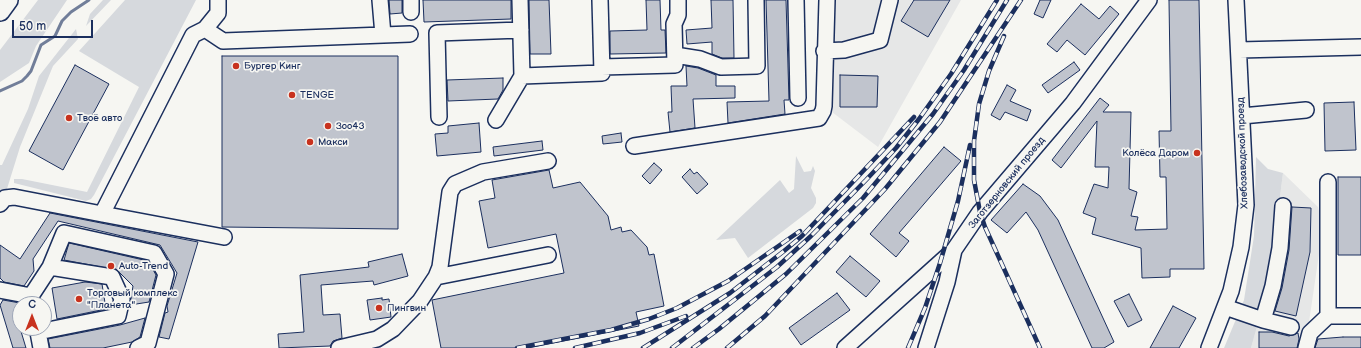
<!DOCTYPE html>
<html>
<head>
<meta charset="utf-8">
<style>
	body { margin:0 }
	#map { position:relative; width:1361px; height:348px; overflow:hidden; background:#f6f6f2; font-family:"Balsamiq Sans",sans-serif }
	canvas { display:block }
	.north { position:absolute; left:12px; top:296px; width:40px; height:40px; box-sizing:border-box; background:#f6f6f2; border:1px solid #9ea6b7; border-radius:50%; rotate:0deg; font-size:11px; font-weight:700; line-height:16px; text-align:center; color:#1b2f5e }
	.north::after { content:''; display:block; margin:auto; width:14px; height:18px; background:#c8321e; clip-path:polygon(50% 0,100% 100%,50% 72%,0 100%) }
	.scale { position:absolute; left:12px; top:20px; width:81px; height:18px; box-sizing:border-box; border:2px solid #1b2f5e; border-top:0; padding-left:5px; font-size:12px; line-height:14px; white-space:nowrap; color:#1b2f5e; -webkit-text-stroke:3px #f6f6f2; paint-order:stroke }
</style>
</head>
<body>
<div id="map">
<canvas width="1361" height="348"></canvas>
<div class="north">С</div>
<div class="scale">50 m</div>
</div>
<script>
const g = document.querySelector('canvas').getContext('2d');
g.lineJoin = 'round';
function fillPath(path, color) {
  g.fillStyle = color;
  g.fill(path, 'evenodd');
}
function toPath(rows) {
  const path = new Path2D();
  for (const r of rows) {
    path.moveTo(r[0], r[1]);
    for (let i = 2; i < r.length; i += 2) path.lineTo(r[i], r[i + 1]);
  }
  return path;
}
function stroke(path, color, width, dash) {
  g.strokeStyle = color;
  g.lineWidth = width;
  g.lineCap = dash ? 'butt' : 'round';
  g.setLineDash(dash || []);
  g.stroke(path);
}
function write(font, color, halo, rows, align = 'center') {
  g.font = font + ' "Balsamiq Sans",sans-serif';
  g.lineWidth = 3.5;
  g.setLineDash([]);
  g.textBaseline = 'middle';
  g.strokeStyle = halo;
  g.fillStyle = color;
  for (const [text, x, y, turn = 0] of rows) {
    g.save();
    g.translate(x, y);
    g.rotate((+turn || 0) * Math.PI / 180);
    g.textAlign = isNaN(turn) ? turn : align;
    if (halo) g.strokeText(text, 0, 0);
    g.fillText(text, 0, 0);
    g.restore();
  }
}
const built = toPath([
	[833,0,961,0,878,147,828,109],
	[1283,173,1318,207,1323,227,1309,322,1300,348,1251,348,1269,284]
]);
const green = toPath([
	[38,0,67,0,36,46,29,63,0,82,0,50],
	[103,0,111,0,86,26,90,14],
	[125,0,196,0,94,195,91,199,86,201,14,183,14,179,22,179,87,192,139,87,79,51],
	[76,29,78,39,53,66,20,147,6,192,0,195,0,165,2,165,28,109,39,76],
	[796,156,804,172,811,171,813,166,815,171,811,188,816,198,816,203,813,208,748,258,735,238,716,240,780,180,789,193,794,189],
	[1256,157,1268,169,1283,173,1269,284,1251,348,1224,348,1244,300,1254,236]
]);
const stream = toPath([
	[0,91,22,81,27,76,31,71,41,45,55,36,62,21,71,12,89,0]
]);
const building = toPath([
	[389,0,402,0,402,13,390,14,389,0],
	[423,0,511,0,511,19,424,22,423,0],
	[529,0,549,0,551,54,530,54,529,0],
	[646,0,660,0,661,30,665,30,666,53,610,54,610,31,647,30,646,0],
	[711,0,733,0,734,58,722,58,712,54,712,42,687,44,686,30,712,28,711,0],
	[766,0,786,0,789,100,784,100,785,114,728,123,727,102,769,101,766,0],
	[914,0,950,0,928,37,901,21,914,0],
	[1040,0,1051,0,1043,18,1034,14,1040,0],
	[1169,0,1199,0,1204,269,1170,269,1170,277,1142,278,1141,248,1092,234,1096,218,1083,213,1094,184,1108,188,1109,167,1095,167,1097,121,1061,168,1052,160,1100,98,1109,105,1103,112,1131,112,1129,189,1137,192,1131,216,1138,217,1135,230,1167,229,1166,177,1160,177,1159,131,1171,131,1169,0],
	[1081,4,1099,19,1110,6,1119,14,1085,55,1067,40,1057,52,1047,44,1081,4],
	[222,56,398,56,398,229,222,227,222,56],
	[1074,62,1080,70,1048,93,1042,85,1074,62],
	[75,65,109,84,63,170,29,151,75,65],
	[686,66,698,68,716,75,716,86,735,86,735,98,693,99,695,128,670,132,668,112,672,112,671,86,687,86,686,66],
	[840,75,878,76,877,107,840,107,840,75],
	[503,78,503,90,498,99,448,101,447,80,503,78],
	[1007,85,1016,90,1010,101,1031,110,1027,121,1005,112,1000,120,991,115,1007,85],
	[1354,102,1356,150,1325,151,1324,103,1354,102],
	[479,123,481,152,437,156,435,134,448,133,448,126,479,123],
	[621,133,622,142,603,144,602,136,621,133],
	[542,141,543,150,494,156,493,147,542,141],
	[944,147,961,161,899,233,909,241,896,257,870,234,944,147],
	[654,163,662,170,650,184,642,176,654,163],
	[690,169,694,174,697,172,708,184,697,194,682,177,690,169],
	[549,170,553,188,580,182,608,216,611,230,621,227,622,232,631,230,647,247,649,255,654,254,664,306,636,312,639,326,528,348,441,348,432,300,564,273,556,234,488,248,479,201,495,198,492,180,549,170],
	[1338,177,1361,177,1361,255,1338,255,1338,177],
	[1023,184,1040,196,1058,220,1114,342,1104,348,1092,348,1038,230,1026,212,1007,233,991,220,1023,184],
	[1292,207,1311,208,1310,252,1296,316,1275,311,1282,288,1289,250,1292,207],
	[50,213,198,242,169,339,159,337,165,313,168,312,167,306,177,273,160,245,58,221,33,259,34,271,24,286,4,282,0,278,0,245,20,259,50,213],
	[69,243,148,261,156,275,149,302,130,305,133,286,117,270,64,260,69,243],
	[402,254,408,276,374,285,373,281,321,285,323,315,340,314,342,338,333,341,330,346,279,348,278,334,304,332,300,275,369,267,368,262,402,254],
	[850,256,880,281,866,297,836,272,850,256],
	[85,282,102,284,106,309,57,319,52,288,85,282],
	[837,293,850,310,801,345,789,328,837,293],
	[1129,294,1142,320,1128,327,1114,301,1129,294],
	[382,298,382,300,389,299,391,317,370,320,367,300,382,298],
	[3,300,20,303,20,328,26,348,13,348,0,305,3,300],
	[1173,306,1196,318,1179,348,1150,348,1173,306],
	[145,318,140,337,132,342,103,348,50,348,48,339,120,325,145,318],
	[1259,332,1272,332,1289,336,1298,333,1299,339,1297,348,1259,348,1259,332],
	[1343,337,1361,337,1361,348,1315,348,1318,339,1343,337]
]);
const minor = toPath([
	[380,0,383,35],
	[411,0,411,12],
	[796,0,798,98],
	[205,29,223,41,410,34],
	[1239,50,1361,47],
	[824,51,844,50,880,40,890,0],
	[675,55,700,59,721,67,757,66,756,0],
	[602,67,675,65,674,24,678,15,678,0],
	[522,76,602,73,600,0],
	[1242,116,1306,110],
	[439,117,437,33,521,30],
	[496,120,522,76,520,0],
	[634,146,819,118,823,111,824,106,827,0],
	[1328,182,1328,316],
	[0,204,5,198,14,197,102,214,193,35,205,29,218,13,218,0],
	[102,214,224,237],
	[50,267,64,233,154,253,166,274,148,343,138,348],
	[436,277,548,255],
	[0,290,31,296],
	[32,304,31,296,50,267,112,277,122,299,118,316,38,332,37,328],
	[1225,307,1263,320,1273,286,1280,248,1283,206],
	[1263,320,1291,327],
	[38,332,41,348],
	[339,348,377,339,393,329,420,301,436,277,440,267,450,192,455,184,483,172,548,161],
	[845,348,954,250,980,212,1073,103,1149,0],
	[926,348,947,282,954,250],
	[1209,348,1231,291,1241,247,1246,205,1236,0],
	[1306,348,1310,333,1328,316,1361,316]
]);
const major = toPath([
	[0,11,8,0]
]);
const rail = toPath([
	[1004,36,989,71,979,104,974,141,974,180,980,212,985,227,1040,348],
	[517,348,611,330,649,319,677,308,728,281,800,231],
	[575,348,640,333,686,316],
	[643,348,730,293,784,251,802,236,914,117],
	[672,348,777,267,811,236,866,180,896,148,919,119,951,74,997,0],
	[693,348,719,329,786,274,863,198,933,114,964,70,1007,0],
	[727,348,765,316,885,189,940,122,1021,0],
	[908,348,925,308,940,263,958,201,970,145]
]);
const markers = [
	[236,66,4,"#c8321e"],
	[292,95,4,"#c8321e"],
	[69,118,4,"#c8321e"],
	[328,126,4,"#c8321e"],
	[310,142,4,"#c8321e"],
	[1197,153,4,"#c8321e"],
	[111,266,4,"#c8321e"],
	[79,299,4,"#c8321e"],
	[379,308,4,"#c8321e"]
];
const poiNames = [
	["Бургер Кинг",244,66],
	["TENGE",300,95],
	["Твоё авто",77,118],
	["Зоо43",336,126],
	["Макси",318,142],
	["Колёса Даром",1189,153,"right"],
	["Auto-Trend",119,266],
	["Торговый комплекс",87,293],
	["\"Планета\"",87,305],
	["Пингвин",387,308]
];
const streetNames = [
	["Хлебозаводской проезд",1243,153,-92],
	["Заготзерновский проезд",1007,183,-51]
];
fillPath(built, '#e6e7e7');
fillPath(green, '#d6d9dd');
stroke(stream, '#717e99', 3);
fillPath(building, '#c0c4cd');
stroke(building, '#1b2f5e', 1);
stroke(minor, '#1b2f5e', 18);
stroke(major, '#1b2f5e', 22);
stroke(minor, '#f6f6f2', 15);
stroke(major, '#f6f6f2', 19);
stroke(rail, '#1b2f5e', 4.5);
stroke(rail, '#f6f6f2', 3, [9]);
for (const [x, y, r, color] of markers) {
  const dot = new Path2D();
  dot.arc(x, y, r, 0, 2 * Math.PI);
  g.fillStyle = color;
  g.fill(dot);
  stroke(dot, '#f6f6f2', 1.5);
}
write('10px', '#1b2f5e', '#f6f6f2', poiNames, 'left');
write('10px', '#1b2f5e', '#f6f6f2', streetNames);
</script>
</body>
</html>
